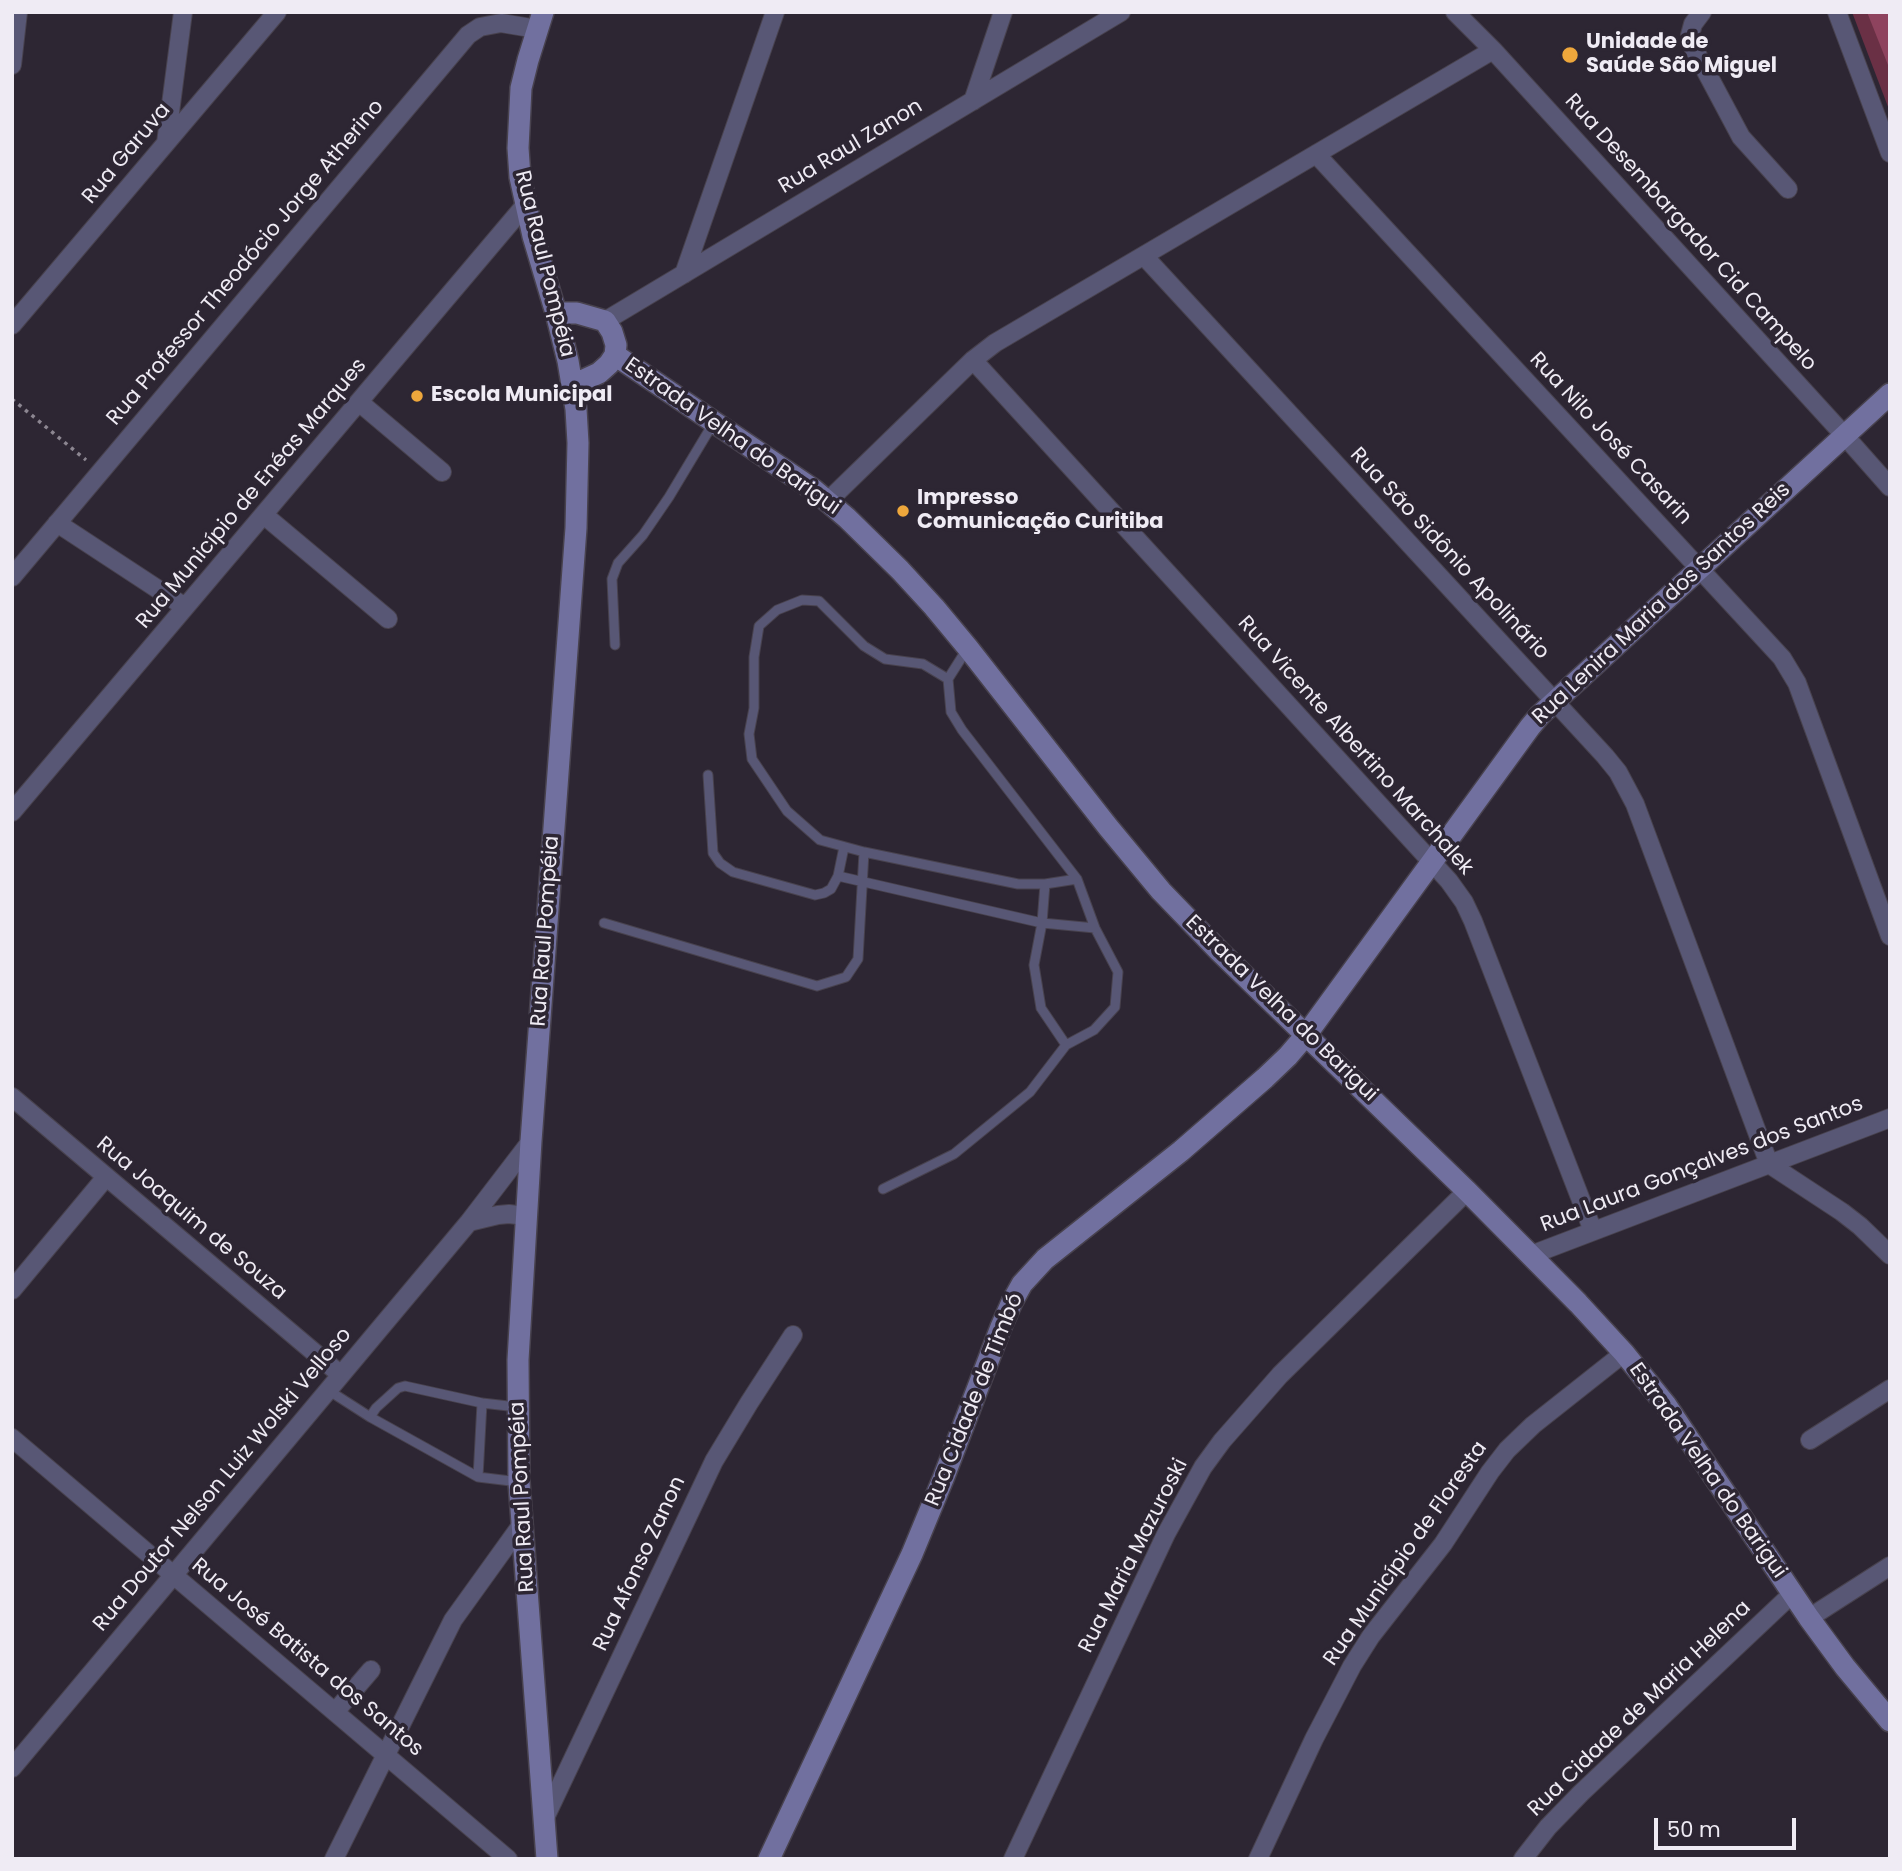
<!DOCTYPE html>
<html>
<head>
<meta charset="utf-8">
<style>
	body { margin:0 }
	#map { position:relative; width:1902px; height:1871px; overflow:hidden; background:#2d2633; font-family:Poppins,sans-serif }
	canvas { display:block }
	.frame { position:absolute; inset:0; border:14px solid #efebf4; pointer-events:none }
	.scale { position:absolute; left:1654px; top:1818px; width:142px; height:32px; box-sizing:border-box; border:4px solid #efebf4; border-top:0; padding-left:9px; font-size:21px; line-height:24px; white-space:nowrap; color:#efebf4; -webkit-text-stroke:5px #2d2633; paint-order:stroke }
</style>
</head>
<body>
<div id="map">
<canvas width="1902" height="1871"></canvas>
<div class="frame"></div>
<div class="scale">50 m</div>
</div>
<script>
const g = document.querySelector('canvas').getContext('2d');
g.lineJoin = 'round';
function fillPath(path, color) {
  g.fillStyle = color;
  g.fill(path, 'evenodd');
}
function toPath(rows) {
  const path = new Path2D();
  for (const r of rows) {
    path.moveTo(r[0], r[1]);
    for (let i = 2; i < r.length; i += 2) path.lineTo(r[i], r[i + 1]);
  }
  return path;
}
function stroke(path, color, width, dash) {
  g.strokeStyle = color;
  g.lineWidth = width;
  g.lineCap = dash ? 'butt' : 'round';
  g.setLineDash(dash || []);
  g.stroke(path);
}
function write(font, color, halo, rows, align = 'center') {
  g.font = font + ' Poppins,sans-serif';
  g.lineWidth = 7;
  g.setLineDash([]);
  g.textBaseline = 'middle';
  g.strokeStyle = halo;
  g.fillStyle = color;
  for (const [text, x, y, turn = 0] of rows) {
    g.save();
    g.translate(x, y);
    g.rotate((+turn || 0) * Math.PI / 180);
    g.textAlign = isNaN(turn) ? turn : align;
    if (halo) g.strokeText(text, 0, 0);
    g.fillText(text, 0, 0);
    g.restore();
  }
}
const green = toPath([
	[1852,12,1890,12,1890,112]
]);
const forest = toPath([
	[1867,12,1890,12,1890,70]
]);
const path = toPath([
	[12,399,86,460]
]);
const lane = toPath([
	[615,645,612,579,618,563,643,535,669,497,714,422],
	[948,679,923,664,885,659,864,646,819,601,802,600,777,610,759,626,754,657,754,708,749,734,752,759,787,811,820,840,864,852,1018,884,1045,884,1077,879],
	[708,775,713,853,720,863,733,872,815,895,824,893,831,889,838,876,844,847],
	[838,876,1042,923,1095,928],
	[1045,884,1042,923,1034,965,1041,1008,1066,1045],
	[604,923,817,986,846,977,858,959,864,852],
	[883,1189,954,1154,1030,1092,1066,1045,1094,1030,1115,1007,1118,972,1095,928,1077,879,962,730,951,712,948,679,967,649],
	[328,1390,370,1417,376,1408,398,1388,405,1386,482,1403,517,1407],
	[482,1403,478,1477,519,1482],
	[370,1417,478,1477]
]);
const street = toPath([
	[1455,12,1493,50,1844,435,1890,487],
	[1702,12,1693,24,1690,35,1692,45,1741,137,1788,189],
	[1837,12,1890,153],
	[12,65,18,12],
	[973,101,1003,12],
	[166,143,183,12],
	[1316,154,1782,658,1797,683,1890,936],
	[1144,256,1605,756,1618,772,1635,804,1769,1164,1842,1212,1860,1226,1890,1255],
	[684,274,775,12],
	[605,321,1121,12],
	[12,325,277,12],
	[973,360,1449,881,1464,902,1473,921,1593,1231],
	[359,402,442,472],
	[828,501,973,360,995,343,1493,50],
	[264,515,388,619],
	[57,523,185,607],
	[12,577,468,35,480,27,501,23,537,29],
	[12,812,526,204],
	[12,1097,341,1375],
	[469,1222,498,1215,509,1214,526,1216],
	[1531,1255,1890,1118],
	[12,1290,106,1177],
	[12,1438,508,1859],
	[1810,1440,1890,1389],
	[1809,1618,1890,1566],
	[335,1712,371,1670],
	[12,1768,469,1222,531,1141],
	[544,1820,714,1461,749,1403,793,1335],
	[334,1859,453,1620,522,1524],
	[1013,1859,1166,1534,1203,1467,1222,1441,1280,1375,1467,1191],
	[1258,1859,1314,1739,1352,1666,1371,1636,1443,1544,1490,1472,1507,1450,1533,1425,1624,1353],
	[1523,1859,1548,1827,1581,1793,1792,1594]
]);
const secondary = toPath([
	[543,12,528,60,521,88,518,148,520,177,533,236,556,313,568,361,576,409,578,443,576,528,531,1141,518,1360,519,1482,547,1859],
	[556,313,577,313,605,321,612,332,616,345,615,355,609,364,599,373,573,385],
	[615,355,814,490,847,518,900,570,934,607,968,648,1108,827,1161,891,1219,951,1467,1191,1578,1303,1624,1353,1666,1405,1809,1618,1845,1667,1890,1721],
	[769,1859,912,1554,943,1479,1001,1327,1012,1302,1022,1284,1045,1259,1181,1151,1265,1078,1288,1056,1306,1035,1530,727,1540,715,1890,394]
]);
const markers = [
	[1570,55,9,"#eea73c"],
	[417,396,7,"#eea73c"],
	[903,511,7,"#eea73c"]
];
const poiNames = [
	["Unidade de",1586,43],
	["Saúde São Miguel",1586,67],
	["Escola Municipal",431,396],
	["Impresso",917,499],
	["Comunicação Curitiba",917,523]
];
const streetNames = [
	["Rua Raul Zanon",851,147,-31],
	["Rua Garuva",127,154,-50],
	["Rua Desembargador Cid Campelo",1690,233,48],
	["Rua Professor Theodócio Jorge Atherino",246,263,-50],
	["Rua Raul Pompéia",544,264,76],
	["Estrada Velha do Barigui",732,437,35],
	["Rua Nilo José Casarin",1610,439,47],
	["Rua Município de Enéas Marques",252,494,-50],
	["Rua São Sidônio Apolinário",1449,554,47],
	["Rua Lenira Maria dos Santos Reis",1662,604,-43],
	["Rua Vicente Albertino Marchalek",1355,746,48],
	["Rua Raul Pompéia",546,931,-86],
	["Estrada Velha do Barigui",1281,1009,44],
	["Rua Laura Gonçalves dos Santos",1702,1165,-21],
	["Rua Joaquim de Souza",191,1219,40],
	["Rua Cidade de Timbó",975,1400,-68],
	["Estrada Velha do Barigui",1707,1471,55],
	["Rua Doutor Nelson Luiz Wolski Velloso",223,1480,-50],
	["Rua Raul Pompéia",523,1497,-93],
	["Rua Município de Floresta",1406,1554,-55],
	["Rua Maria Mazuroski",1134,1556,-63],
	["Rua Afonso Zanon",640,1564,-65],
	["Rua José Batista dos Santos",307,1658,40],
	["Rua Cidade de Maria Helena",1640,1709,-44]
];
fillPath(green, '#6a3045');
fillPath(forest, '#8e435e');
stroke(lane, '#48424e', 11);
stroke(street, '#48424e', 20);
stroke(secondary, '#48424e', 24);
stroke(path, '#8c8691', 3.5, [3.5, 5]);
stroke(lane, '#585775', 9);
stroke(street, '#585775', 18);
stroke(secondary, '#71709f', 21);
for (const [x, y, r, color] of markers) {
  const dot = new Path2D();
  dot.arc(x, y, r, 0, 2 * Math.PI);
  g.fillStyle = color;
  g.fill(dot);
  stroke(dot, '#2d2633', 2.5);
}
write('bold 21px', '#efebf4', '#2d2633', poiNames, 'left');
write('21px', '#efebf4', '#2d2633', streetNames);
</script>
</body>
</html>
